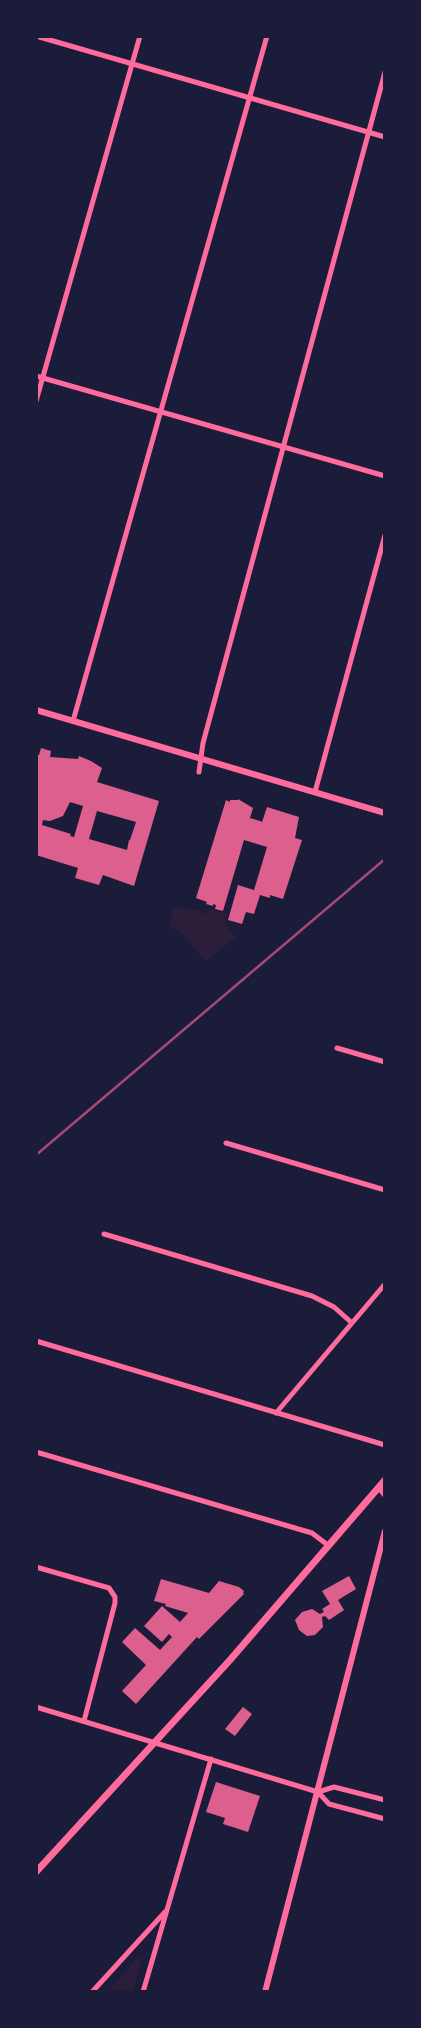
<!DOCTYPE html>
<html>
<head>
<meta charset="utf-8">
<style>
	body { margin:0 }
	#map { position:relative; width:421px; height:2028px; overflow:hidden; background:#1b1b3a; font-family:Commissioner,sans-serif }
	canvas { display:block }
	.frame { position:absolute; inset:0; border:38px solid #1b1b3a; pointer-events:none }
</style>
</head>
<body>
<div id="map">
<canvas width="421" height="2028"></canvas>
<div class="frame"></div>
</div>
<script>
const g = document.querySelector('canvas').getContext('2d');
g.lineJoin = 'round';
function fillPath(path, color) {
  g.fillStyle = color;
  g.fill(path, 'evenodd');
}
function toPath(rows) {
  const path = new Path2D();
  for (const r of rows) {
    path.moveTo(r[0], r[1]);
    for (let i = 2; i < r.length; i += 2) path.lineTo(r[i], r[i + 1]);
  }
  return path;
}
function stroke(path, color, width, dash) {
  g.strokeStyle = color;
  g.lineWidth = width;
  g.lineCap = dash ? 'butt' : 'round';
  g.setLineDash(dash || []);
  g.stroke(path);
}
const green = toPath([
	[174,908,195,909,207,914,209,909,226,914,224,922,236,937,205,962,178,929,175,931,169,924],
	[138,1957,142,1959,133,1992,107,1992]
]);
const building = toPath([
	[41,748,51,751,50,757,78,759,79,756,91,761,102,768,97,782,159,801,134,886,103,875,99,885,75,878,78,868,36,855,36,755,39,755],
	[70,802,83,806,74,837,70,836,71,834,42,825,43,820,50,821,63,816],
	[97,811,136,822,130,840,129,840,127,850,89,839],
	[238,799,253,808,250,818,260,821,262,822,267,807,299,817,295,838,302,840,283,899,270,895,270,898,260,895,254,914,246,912,242,924,228,920,238,885,254,890,267,847,244,840,223,911,215,909,216,905,213,904,213,906,206,904,207,902,196,898,226,800,230,802,230,800,238,800],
	[349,1576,356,1589,338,1600,344,1610,329,1620,325,1616,322,1617,323,1627,315,1635,307,1636,299,1630,295,1620,302,1612,312,1609,320,1614,324,1612,322,1609,330,1604,322,1591],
	[161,1579,209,1593,219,1581,239,1587,244,1591,243,1593,244,1594,199,1639,197,1637,136,1704,122,1691,146,1665,122,1642,135,1628,160,1650,172,1637,169,1634,162,1642,144,1626,162,1606,180,1622,188,1613,165,1606,166,1604,154,1601],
	[243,1707,252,1714,235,1736,225,1729],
	[216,1782,260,1796,248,1832,223,1824,225,1818,206,1812]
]);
const minor = toPath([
	[36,36,385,137],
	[36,376,385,476],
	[36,401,140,36],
	[73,721,267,36],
	[199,772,203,743,385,72],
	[315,792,385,535],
	[337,1048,385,1062],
	[226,1143,385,1190],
	[104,1234,312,1296,334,1307,352,1323],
	[36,1341,385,1445],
	[276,1413,385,1284],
	[36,1452,312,1533,329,1546],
	[36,1567,109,1588,115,1597,115,1603,84,1721],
	[36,1707,318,1792,329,1804,385,1819],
	[318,1792,334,1787,385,1800],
	[92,1992,165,1912],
	[143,1992,211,1759]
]);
const tertiary = toPath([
	[36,710,385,813],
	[379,1487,385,1495],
	[265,1992,385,1531]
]);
const secondary = toPath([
	[36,1872,230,1660,385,1480]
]);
const rail = toPath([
	[36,1155,385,859]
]);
fillPath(green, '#2a1e3b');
fillPath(building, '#dd5f8e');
stroke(minor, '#ff6b9d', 5);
stroke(tertiary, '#ff6b9d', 6);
stroke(secondary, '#ff6b9d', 7);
stroke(rail, '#a44b75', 2.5);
</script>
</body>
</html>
